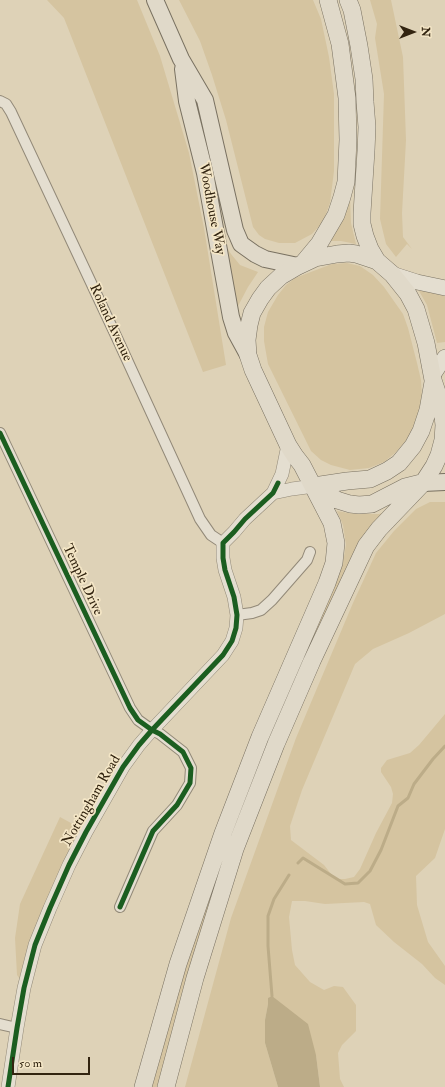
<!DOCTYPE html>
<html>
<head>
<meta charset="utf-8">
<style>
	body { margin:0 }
	#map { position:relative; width:445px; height:1087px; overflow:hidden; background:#ded2b7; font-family:"IM FELL Double Pica",serif }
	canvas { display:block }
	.north { position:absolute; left:393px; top:12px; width:40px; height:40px; -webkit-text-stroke:3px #f4e6c6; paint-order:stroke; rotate:90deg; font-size:11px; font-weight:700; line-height:16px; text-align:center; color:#322410 }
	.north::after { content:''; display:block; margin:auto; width:14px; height:18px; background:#322410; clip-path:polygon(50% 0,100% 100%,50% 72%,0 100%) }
	.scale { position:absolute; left:12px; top:1057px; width:78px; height:18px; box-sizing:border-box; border:2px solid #322410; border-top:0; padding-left:5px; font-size:12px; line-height:14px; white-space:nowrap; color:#322410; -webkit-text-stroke:3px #f4e6c6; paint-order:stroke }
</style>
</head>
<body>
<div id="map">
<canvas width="445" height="1087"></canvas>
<div class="north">N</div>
<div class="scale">50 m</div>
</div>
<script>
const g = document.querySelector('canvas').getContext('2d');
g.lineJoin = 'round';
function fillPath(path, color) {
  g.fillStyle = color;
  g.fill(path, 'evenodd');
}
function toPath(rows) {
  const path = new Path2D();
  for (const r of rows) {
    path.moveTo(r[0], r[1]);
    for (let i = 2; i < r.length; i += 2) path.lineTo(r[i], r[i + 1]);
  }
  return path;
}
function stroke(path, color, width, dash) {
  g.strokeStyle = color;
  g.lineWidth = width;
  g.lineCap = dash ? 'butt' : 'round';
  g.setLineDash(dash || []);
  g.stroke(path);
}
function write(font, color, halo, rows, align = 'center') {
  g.font = font + ' "IM FELL Double Pica",serif';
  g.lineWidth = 3.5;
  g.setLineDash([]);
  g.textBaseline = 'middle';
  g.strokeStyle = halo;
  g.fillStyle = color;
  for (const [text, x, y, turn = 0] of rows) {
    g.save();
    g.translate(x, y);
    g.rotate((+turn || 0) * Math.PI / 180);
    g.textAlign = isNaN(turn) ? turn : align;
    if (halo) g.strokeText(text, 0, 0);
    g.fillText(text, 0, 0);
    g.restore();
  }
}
const green = toPath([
	[47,0,137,0,160,56,189,153,204,228,226,365,203,372,64,18],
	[179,0,313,0,321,19,329,57,334,94,334,171,330,203,323,222,312,234,295,243,279,243,265,239,259,235,253,227,226,120,212,75,200,41],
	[370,0,391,0,403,57,406,140,402,213,403,237,412,249,407,244,396,257,386,244,380,219,384,94,375,38,377,24],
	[350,198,351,223,356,244,341,241,327,241,340,223,346,211],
	[225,249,228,249,231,254,240,265,258,272,248,287,237,308],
	[347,263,360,266,373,275,384,287,403,314,408,328,417,363,421,380,422,397,419,412,414,428,405,442,395,453,384,462,369,468,350,470,331,465,321,460,311,451,268,364,264,341,264,327,268,312,278,295,286,285,295,278,316,270,332,264],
	[421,290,445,296,445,342,437,343,427,305,419,291],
	[430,502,445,502,445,614,409,633,373,649,355,664,302,790,290,826,291,840,324,865,335,879,345,879,354,877,360,869,376,833,392,803,393,794,391,787,381,772,381,768,387,760,410,753,419,745,445,714,445,829,435,858,416,876,417,905,428,942,445,966,445,985,435,978,422,964,394,942,376,925,370,904,364,902,325,904,305,901,292,901,289,917,292,950,295,965,310,982,324,990,334,986,343,987,356,1005,356,1031,342,1045,338,1053,340,1079,344,1087,320,1087,316,1055,283,1006,272,997,268,998,268,1004,265,1020,265,1043,278,1087,185,1087,231,918,296,738,353,603,376,553,394,531,416,509],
	[337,511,354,514,379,514,382,513,370,531,291,694,159,1087,147,1087,225,842,343,562,346,545,343,525],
	[60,817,80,828,29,943,20,979,17,975,15,938,20,904]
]);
const water = toPath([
	[272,996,308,1024,316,1055,320,1087,278,1087,265,1043,265,1020,268,1004,268,998]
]);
const stream = toPath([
	[298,863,303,858,345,884,358,883,370,871,381,850,398,806,408,798,414,784,433,759,445,746],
	[272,996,268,946,268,916,274,899,289,875]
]);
const minor = toPath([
	[0,101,6,104,11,112,117,338,200,519,211,535,223,543],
	[0,433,130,708,138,720,152,730,160,734,183,752,191,768,190,783,177,805,153,831,120,907],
	[237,615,252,613,261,610,272,600,307,560,310,552],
	[0,1024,17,1028]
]);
const tertiary = toPath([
	[273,493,292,489,314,486],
	[8,1087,17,1028,24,988,35,945,50,908,69,865,86,832,123,767,139,745,152,730,223,655,232,641,236,628,237,615,234,597,225,570,223,558,223,543,234,532,245,519,273,493,282,474,288,445]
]);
const secondary = toPath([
	[392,274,417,282,445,288],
	[433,375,445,357]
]);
const primary = toPath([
	[155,0,181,59,205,100,235,230,241,244,255,254,265,259,298,266],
	[183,69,187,101,205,173,231,317,236,333,248,355],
	[423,483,445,482]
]);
const trunk = toPath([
	[348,0,352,10,359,46,364,79,365,102,367,127,366,151,362,213,362,224,365,236,370,249,377,261],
	[304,262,319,244,336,215,342,197,346,182,348,140,347,98,340,44,328,0],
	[314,486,347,481,370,479,387,471,399,463,413,446,421,431,428,410,433,382],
	[314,486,337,500,350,504,359,505,372,504,405,487,421,483],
	[143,1087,178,964,223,833,260,737,327,583,334,563,336,543,332,523,302,465,295,456,288,445,253,370,248,355,247,340,249,325,252,313,260,299,268,288,281,276,298,266,315,258,337,254,349,253,356,254,377,261,392,274,408,294,416,309,426,343,433,380,442,407,444,425,443,440,439,455,434,466,423,483,379,529,366,546,312,661,276,744,235,849,195,978,166,1087]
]);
const cycleway = toPath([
	[0,433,130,708,138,720,152,730,160,734,183,752,191,768,190,783,177,805,153,831,120,907],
	[8,1087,17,1028,24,988,35,945,50,908,69,865,86,832,123,767,139,745,152,730,223,655,232,641,236,628,237,615,234,597,225,570,223,558,223,543,234,532,245,519,273,493,278,483]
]);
const streetNames = [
	["Woodhouse Way",211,209,79],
	["Roland Avenue",110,323,65],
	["Temple Drive",82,580,65],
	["Nottingham Road",92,801,-60]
];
fillPath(green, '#d5c4a0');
fillPath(water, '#bcac88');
stroke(stream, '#bcac88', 3);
stroke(minor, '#928978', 12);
stroke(tertiary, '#928978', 14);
stroke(secondary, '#797161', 16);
stroke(primary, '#797161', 18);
stroke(trunk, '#797161', 18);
stroke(minor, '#e4ded0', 10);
stroke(tertiary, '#e4ded0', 13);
stroke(secondary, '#e4ded0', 15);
stroke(primary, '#e0d9c9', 16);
stroke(trunk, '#e0d9c9', 17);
stroke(cycleway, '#1b5e20', 5);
write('14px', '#322410', '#f4e6c6', streetNames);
</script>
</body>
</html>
